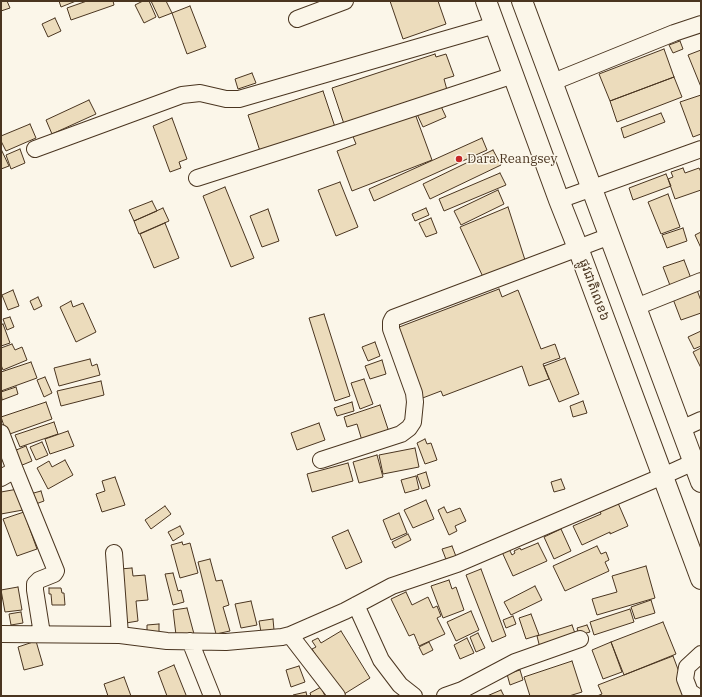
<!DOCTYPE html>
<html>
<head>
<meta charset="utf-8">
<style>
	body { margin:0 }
	#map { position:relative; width:702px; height:697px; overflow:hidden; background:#fbf6e9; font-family:"IBM Plex Serif",serif }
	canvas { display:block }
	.frame { position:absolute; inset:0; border:2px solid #4a3520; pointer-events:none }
</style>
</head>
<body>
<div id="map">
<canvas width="702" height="697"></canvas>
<div class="frame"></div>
</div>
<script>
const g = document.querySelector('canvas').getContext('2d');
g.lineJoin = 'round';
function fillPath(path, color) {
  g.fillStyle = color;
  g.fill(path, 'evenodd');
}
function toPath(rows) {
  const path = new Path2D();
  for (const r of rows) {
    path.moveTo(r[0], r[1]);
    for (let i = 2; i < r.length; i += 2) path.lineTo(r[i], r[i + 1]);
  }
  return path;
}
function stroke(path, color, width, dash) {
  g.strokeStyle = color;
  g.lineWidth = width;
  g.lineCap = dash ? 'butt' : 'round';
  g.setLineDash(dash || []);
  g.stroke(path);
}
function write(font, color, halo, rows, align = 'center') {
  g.font = font + ' "IBM Plex Serif","Noto Sans Khmer",serif';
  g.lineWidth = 3;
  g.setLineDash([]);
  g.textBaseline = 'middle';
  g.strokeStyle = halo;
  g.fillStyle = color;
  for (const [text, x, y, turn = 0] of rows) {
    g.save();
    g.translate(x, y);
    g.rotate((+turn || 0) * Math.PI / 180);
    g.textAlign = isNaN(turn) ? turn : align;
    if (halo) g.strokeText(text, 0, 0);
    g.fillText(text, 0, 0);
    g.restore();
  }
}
const building = toPath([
	[1,1,7,1,10,8,1,11,1,1],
	[59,1,76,1,61,7,59,1],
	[87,1,113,1,114,5,71,20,67,8,87,1],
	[143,1,149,1,156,17,144,23,135,5,143,1],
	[151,1,166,1,172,13,159,18,151,1],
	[390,1,438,1,446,24,403,39,390,1],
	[190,6,206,47,187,54,172,13,190,6],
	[55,18,61,31,48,37,42,24,55,18],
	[680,41,683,49,673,53,669,45,680,41],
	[664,49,674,77,610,101,599,74,664,49],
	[701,50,701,87,688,55,701,50],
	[435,54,436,57,446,54,454,76,444,79,447,90,344,124,332,88,435,54],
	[252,73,256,83,238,89,235,79,252,73],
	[674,77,682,97,617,122,610,101,674,77],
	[323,91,335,127,260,151,248,115,323,91],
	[701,95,701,134,693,137,680,102,701,95],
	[89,100,96,114,52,134,46,120,89,100],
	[439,102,446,117,423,127,416,112,439,102],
	[414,111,432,160,352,191,337,151,356,144,352,134,414,111],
	[661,113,665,122,624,138,621,128,661,113],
	[172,118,187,159,179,162,181,168,170,172,153,126,172,118],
	[30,124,36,138,6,151,1,141,1,136,30,124],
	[482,138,487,150,374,201,369,189,482,138],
	[1,149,9,166,1,169,1,149],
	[20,149,25,163,11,169,6,155,20,149],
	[493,150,501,165,430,199,423,184,493,150],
	[683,168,685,173,699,168,701,172,701,190,675,199,668,179,673,177,671,172,683,168],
	[500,173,506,185,444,211,439,199,500,173],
	[666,174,671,186,633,200,629,188,666,174],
	[340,182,358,227,336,236,318,190,340,182],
	[225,187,254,258,231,267,203,196,225,187],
	[498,190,504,204,461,225,454,211,498,190],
	[668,194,680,227,661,234,648,202,668,194],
	[152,201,157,211,134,221,129,210,152,201],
	[508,207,525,260,483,277,460,227,508,207],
	[163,208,169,221,139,234,134,221,163,208],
	[426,208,429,215,415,221,412,214,426,208],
	[268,209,279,241,262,247,250,216,268,209],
	[431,218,437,233,426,237,419,223,431,218],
	[165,223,179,258,154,268,140,234,165,223],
	[683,228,687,241,667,248,662,235,683,228],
	[701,232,701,248,695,235,701,232],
	[684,260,692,281,671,288,663,267,684,260],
	[499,289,502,297,518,290,541,349,555,344,560,358,543,364,549,379,529,386,522,366,443,396,441,391,420,399,394,329,499,289],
	[13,290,19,306,8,310,2,295,13,290],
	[697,290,701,301,701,313,681,320,673,299,697,290],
	[38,297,42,306,34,310,30,301,38,297],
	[71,301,73,307,83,303,96,332,76,342,60,307,71,301],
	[324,314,350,396,335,401,309,318,324,314],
	[10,317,14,327,7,330,3,319,10,317],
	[3,324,10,343,1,346,1,325,3,324],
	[701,331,701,346,694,349,688,337,701,331],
	[375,342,380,356,368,361,362,347,375,342],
	[12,344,15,350,22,347,27,360,3,370,1,365,1,348,12,344],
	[701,348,701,368,693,352,701,348],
	[565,358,579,394,559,402,544,366,565,358],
	[90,359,92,366,97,364,100,375,59,386,54,368,90,359],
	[382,360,386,374,370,379,365,366,382,360],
	[31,362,37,378,1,391,1,372,31,362],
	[45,377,52,393,44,397,37,380,45,377],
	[364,379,373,404,360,409,351,383,364,379],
	[101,381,104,395,61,406,57,391,101,381],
	[16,387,18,394,2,400,1,392,16,387],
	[583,401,587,413,573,417,570,406,583,401],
	[46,402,52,419,7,435,1,417,46,402],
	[352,402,354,411,337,416,334,408,352,402],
	[380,405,390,435,363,444,357,424,347,427,344,417,380,405],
	[54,422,58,434,20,447,15,435,54,422],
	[319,423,325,440,297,450,291,433,319,423],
	[68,431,74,446,50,454,45,439,68,431],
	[425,439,427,444,431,443,437,460,425,464,417,443,425,439],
	[42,442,48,455,36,460,30,447,42,442],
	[26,446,32,461,15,468,9,453,26,446],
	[415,448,419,467,383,474,379,455,415,448],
	[377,455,383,477,359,483,353,462,377,455],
	[65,460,73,475,48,489,37,468,49,461,52,467,65,460],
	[348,463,353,481,312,492,307,474,348,463],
	[426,472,430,486,422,489,417,475,426,472],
	[416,476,419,489,405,493,401,480,416,476],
	[115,477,125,505,102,512,96,494,105,491,102,481,115,477],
	[561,479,565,489,554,492,551,482,561,479],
	[18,489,23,510,1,514,1,492,18,489],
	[41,491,44,501,33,505,30,494,41,491],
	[426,500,434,519,413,528,404,510,426,500],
	[618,503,628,526,610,534,610,532,582,545,573,526,601,514,600,511,618,503],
	[165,506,171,514,151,529,145,520,165,506],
	[444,507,447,513,460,508,466,521,455,526,457,531,449,535,438,510,444,507],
	[27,511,31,523,28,524,37,549,17,556,3,519,27,511],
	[399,513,407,533,391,540,383,520,399,513],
	[180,526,184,534,173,541,168,532,180,526],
	[561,529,571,551,554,559,544,537,561,529],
	[348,530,362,562,346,569,332,537,348,530],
	[408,534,411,540,395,548,392,542,408,534],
	[182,542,183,545,190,543,198,573,180,578,171,545,182,542],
	[538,543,547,561,513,576,502,552,509,549,512,555,515,553,514,551,520,548,521,550,538,543],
	[452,546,457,559,447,562,442,549,452,546],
	[597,546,601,554,606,552,609,560,605,562,609,571,565,591,553,566,597,546],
	[210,559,216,581,222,580,229,605,223,607,230,631,216,634,198,562,210,559],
	[646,566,655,598,597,615,592,599,617,592,612,576,646,566],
	[132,568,133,576,145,575,148,600,136,601,138,621,126,623,120,569,132,568],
	[481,569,506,636,492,642,466,575,481,569],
	[173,573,178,591,181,590,184,602,173,605,165,574,173,573],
	[449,580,452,589,456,587,464,610,443,618,431,586,449,580],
	[535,586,542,600,511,615,504,602,535,586],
	[18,587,22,610,5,612,1,590,18,587],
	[49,588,61,588,62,593,64,593,65,605,52,605,51,594,49,594,49,588],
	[406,592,412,605,428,597,433,608,437,606,441,616,437,618,445,634,419,646,414,634,409,636,391,599,406,592],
	[651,600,655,613,635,619,631,607,651,600],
	[251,601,257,625,241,628,235,604,251,601],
	[187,608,194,634,176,635,173,610,187,608],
	[630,609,634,622,594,635,590,622,630,609],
	[471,611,479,630,456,641,447,622,471,611],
	[21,612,23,623,11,625,9,614,21,612],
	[531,614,539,635,526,639,519,618,531,614],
	[513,616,516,624,506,628,503,620,513,616],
	[273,619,274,630,261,632,259,621,273,619],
	[663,622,676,654,624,675,611,642,663,622],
	[159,624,159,635,147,635,147,625,159,624],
	[572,625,576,636,540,648,537,636,572,625],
	[587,625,590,632,579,635,577,628,587,625],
	[341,631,370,678,341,696,312,649,316,647,312,641,318,638,321,643,341,631],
	[478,633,485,648,476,652,470,637,478,633],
	[467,638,474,653,460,659,454,645,467,638],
	[36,641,43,665,24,670,18,647,36,641],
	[429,642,433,650,423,655,419,647,429,642],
	[611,642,622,672,603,679,592,650,611,642],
	[673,656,688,696,597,696,602,694,598,685,673,656],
	[572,661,582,692,569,696,530,696,524,677,572,661],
	[174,665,186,695,185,696,167,696,158,672,174,665],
	[299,666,305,682,291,687,286,670,299,666],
	[520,670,523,680,510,685,507,674,520,670],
	[124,677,131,696,108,696,104,684,124,677],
	[321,687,325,696,311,696,310,693,321,687],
	[501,690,504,696,487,696,501,690],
	[306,692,307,696,293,696,293,695,306,692]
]);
const minor = toPath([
	[297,19,345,1],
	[553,82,674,33,701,24],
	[35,149,182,95,200,93,226,99,239,99,495,25],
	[197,178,347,130,514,75],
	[559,200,701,149],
	[636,307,701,281],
	[681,429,701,420],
	[1,433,15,470,1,478],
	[321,460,401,434,409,428,413,422,415,402,414,393,391,329,391,322,393,318,610,236],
	[15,470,56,571,54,574,39,580,35,584,35,590,42,634],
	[114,553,120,635],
	[356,605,381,660,400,685,414,696],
	[1,634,120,635,167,641,226,642,282,637,290,635,345,611,392,586,457,564,663,476,694,462],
	[290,635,337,696],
	[190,641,212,696],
	[445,696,462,690,515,662,580,639],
	[696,696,690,692,685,679,687,667,701,654]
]);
const major = toPath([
	[486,1,559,200,578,248,701,579],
	[522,1,701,482]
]);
const markers = [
	[459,159,4,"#c62828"]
];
const poiNames = [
	["Dara Reangsey",467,159]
];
const streetNames = [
	["ផ្លូវជាតិលេខ៦",594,290,70]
];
fillPath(building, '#ecdcbc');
stroke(building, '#4a3520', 1);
stroke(minor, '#4a3520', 18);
stroke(major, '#4a3520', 22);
stroke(minor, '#fbf6e9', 16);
stroke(major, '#fbf6e9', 20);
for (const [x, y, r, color] of markers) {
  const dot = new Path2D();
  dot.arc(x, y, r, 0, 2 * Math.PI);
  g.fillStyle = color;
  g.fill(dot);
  stroke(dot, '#fbf6e9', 1.5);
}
write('13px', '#4a3520', '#fbf6e9', poiNames, 'left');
write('13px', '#4a3520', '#fbf6e9', streetNames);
</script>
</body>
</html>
